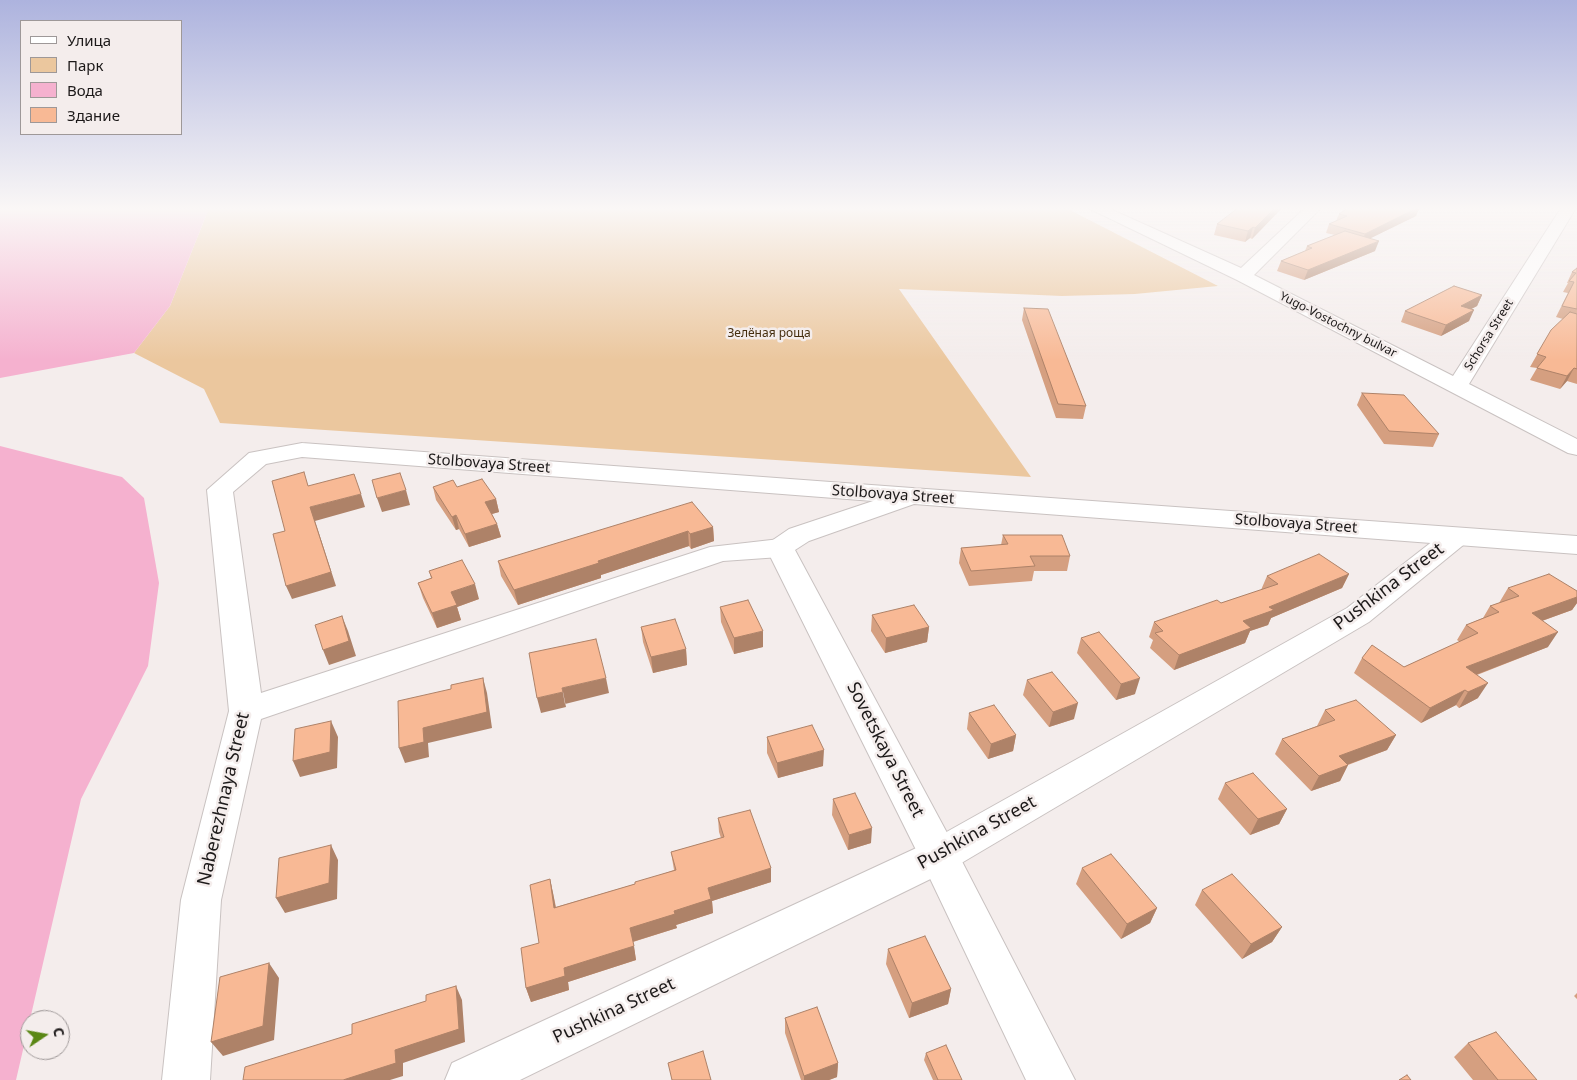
<!DOCTYPE html>
<html>
<head>
<meta charset="utf-8">
<style>
	body { margin:0 }
	#map { position:relative; width:1577px; height:1080px; overflow:hidden; background:#f4edec; font-family:"Noto Sans",sans-serif }
	canvas { display:block }
	.legend { position:absolute; left:20px; top:20px; width:162px; height:115px; box-sizing:border-box; background:#f4edec; border:1px solid #9e9898; margin:0; padding:6px 9px; list-style:none; font-size:15px; color:#1c1919 }
	.legend li { display:flex; align-items:center; gap:10px; height:25px }
	.legend b { width:25px; border:1px solid #9e9898 }
	.north { position:absolute; left:20px; top:1010px; width:50px; height:50px; box-sizing:border-box; background:#f4edec; border:1px solid #9e9898; border-radius:50%; rotate:78deg; font-size:14px; font-weight:700; line-height:20px; text-align:center; color:#1c1919 }
	.north::after { content:''; display:block; margin:auto; width:18px; height:22px; background:#5a8715; clip-path:polygon(50% 0,100% 100%,50% 72%,0 100%) }
</style>
</head>
<body>
<div id="map">
<canvas width="1577" height="1080"></canvas>
<ul class="legend">
<li><b style="height:6px;background:#fff"></b>Улица</li>
<li><b style="height:14px;background:#ebc79e"></b>Парк</li>
<li><b style="height:14px;background:#f5b1cf"></b>Вода</li>
<li><b style="height:14px;background:#f8b995"></b>Здание</li>
</ul>
<div class="north">С</div>
</div>
<script>
const g = document.querySelector('canvas').getContext('2d');
g.lineJoin = 'round';
function fillPath(path, color) {
  g.fillStyle = color;
  g.fill(path, 'evenodd');
}
function toPath(rows) {
  const path = new Path2D();
  for (const r of rows) {
    path.moveTo(r[0], r[1]);
    for (let i = 2; i < r.length; i += 2) path.lineTo(r[i], r[i + 1]);
  }
  return path;
}
function stroke(path, color, width, dash) {
  g.strokeStyle = color;
  g.lineWidth = width;
  g.lineCap = dash ? 'butt' : 'round';
  g.setLineDash(dash || []);
  g.stroke(path);
}
function write(font, color, halo, rows, align = 'center') {
  g.font = font + ' "Noto Sans",sans-serif';
  g.lineWidth = 5;
  g.setLineDash([]);
  g.textBaseline = 'middle';
  g.strokeStyle = halo;
  g.fillStyle = color;
  for (const [text, x, y, turn = 0] of rows) {
    g.save();
    g.translate(x, y);
    g.rotate((+turn || 0) * Math.PI / 180);
    g.textAlign = isNaN(turn) ? turn : align;
    if (halo) g.strokeText(text, 0, 0);
    g.fillText(text, 0, 0);
    g.restore();
  }
}
const green = toPath([
	[209,208,1066,208,1218,286,1135,294,1062,296,899,289,1031,477,220,423,204,389,134,353,170,306]
]);
const water = toPath([
	[0,208,209,208,170,306,134,353,0,378],
	[0,446,122,477,144,498,159,583,148,666,81,799,16,1080,0,1080]
]);
const minor = toPath([
	[1088,208,1108,208,1241,268,1305,208,1321,208,1254,275,1453,376,1561,208,1576,208,1469,384,1577,439,1577,455,1568,453,1237,280,1088,208],
	[302,443,912,488,921,491,925,496,921,501,912,504,302,457,266,464,233,492,261,693,710,547,780,539,790,542,794,548,790,554,780,557,723,561,261,719,221,900,210,1080,162,1080,181,900,229,711,207,490,249,453,302,443],
	[1457,528,1467,530,1471,536,1467,542,1369,622,953,868,520,1080,445,1080,452,1063,925,844,1347,608,1447,530,1457,528]
]);
const tertiary = toPath([
	[912,488,1577,536,1577,554,914,504,809,541,795,550,953,844,1075,1080,1026,1080,925,868,766,548,770,542,789,529,912,488]
]);
const wall = toPath([
	[1282,208,1252,239,1250,238,1245,242,1214,235,1217,224],
	[1348,208,1419,208,1416,216,1370,238,1375,251,1304,280,1277,271,1281,261,1305,251,1307,246,1335,235,1326,233,1329,224,1336,221,1339,214],
	[1577,268,1577,384,1567,381,1560,389,1530,380,1537,368,1530,367,1551,330,1563,319,1556,317,1568,293,1563,292,1568,283,1567,283,1572,272],
	[1482,295,1477,306,1471,309,1469,321,1441,336,1401,322,1405,311],
	[1024,308,1086,406,1083,419,1056,418,1022,320],
	[1362,393,1439,434,1433,447,1384,444,1357,405],
	[433,487,457,487,496,499,499,512,492,514,497,524,501,537,469,547,459,529,456,530,436,500],
	[713,527,714,541,691,549,689,546,601,575,601,578,518,605,501,576,498,561],
	[1003,535,1070,556,1067,571,1034,571,1032,581,969,586,959,563,961,548,1001,545],
	[429,571,479,599,457,607,461,620,437,628,423,598,418,583,431,578],
	[1349,574,1342,588,1271,618,1268,625,1250,631,1245,643,1174,670,1150,648,1153,640,1149,637,1154,622,1221,603,1261,590,1267,576],
	[1508,588,1577,591,1577,603,1572,610,1542,621,1548,647,1477,675,1478,698,1459,708,1456,705,1421,723,1354,673,1362,658,1404,667,1460,642,1457,640,1466,625,1483,618,1490,606,1499,603],
	[720,607,763,647,734,654,721,622],
	[872,615,929,627,927,642,885,653,871,631],
	[641,627,686,649,687,665,653,673,643,642],
	[1081,638,1135,694,1116,700,1077,653],
	[1027,680,1074,719,1049,727,1023,695],
	[1325,710,1396,735,1387,750,1348,765,1340,781,1311,791,1275,754,1282,739,1317,726],
	[969,713,1016,735,1013,751,988,759,967,729],
	[767,737,823,766,778,778,767,753],
	[1225,783,1287,809,1279,824,1250,835,1218,799],
	[833,799,871,843,848,850,832,815],
	[718,818,771,868,771,882,712,901,713,913,676,925,677,928,633,942,636,960,568,982,569,990,531,1002,526,988,539,943,550,879,556,907,635,884,674,870,671,852,721,838,719,832],
	[1082,868,1157,908,1150,923,1121,939,1076,884],
	[1202,890,1282,927,1272,942,1242,959,1195,905],
	[888,949,951,989,948,1004,909,1018,886,964],
	[1577,993,1577,999,1574,996],
	[785,1018,838,1063,837,1077,829,1080,801,1080,785,1033],
	[1468,1043,1537,1080,1473,1080,1454,1057],
	[926,1053,962,1080,933,1080,924,1060]
]);
const shadedWall = toPath([
	[1275,208,1282,208,1252,239,1255,228],
	[1417,208,1419,208,1416,216,1361,243,1365,234],
	[1253,227,1250,238,1245,242,1248,231],
	[1379,241,1375,251,1304,280,1308,270],
	[1482,295,1477,306,1456,317,1461,306],
	[1474,310,1469,321,1441,336,1446,325],
	[1574,368,1567,381,1560,389,1567,376],
	[406,490,410,505,382,512,377,498],
	[361,494,365,507,315,521,336,586,292,599,286,586,310,507],
	[496,499,499,512,488,515,485,502],
	[456,515,459,529,456,530,452,517],
	[497,524,501,537,469,547,465,534],
	[713,527,714,541,691,549,690,534],
	[688,531,689,546,601,575,601,578,518,605,514,590,598,561],
	[1349,574,1342,588,1271,618,1268,625,1250,631,1245,643,1174,670,1179,655,1269,607],
	[475,584,479,599,457,607,461,620,437,628,432,613,451,592],
	[1577,597,1577,603,1572,610,1522,628,1532,613],
	[342,616,348,631,356,656,329,665,323,650],
	[929,627,927,642,885,653,886,638],
	[763,631,763,647,734,654,734,638],
	[1558,632,1548,647,1457,682,1466,667],
	[686,649,687,665,653,673,651,657],
	[483,678,487,693,492,728,428,743,429,757,405,763,399,748],
	[606,678,609,693,565,704,562,688],
	[1140,678,1135,694,1116,700,1121,684],
	[1488,683,1478,698,1459,708,1468,692],
	[1465,690,1456,705,1421,723,1430,708],
	[563,692,566,707,541,713,537,698],
	[1078,703,1074,719,1049,727,1053,712],
	[331,721,338,737,337,768,300,777,293,761],
	[1016,735,1013,751,988,759,991,744],
	[1396,735,1387,750,1330,771,1339,756],
	[824,750,823,766,778,778,777,763],
	[1348,765,1340,781,1311,791,1319,776],
	[1287,809,1279,824,1250,835,1258,819],
	[872,828,871,843,848,850,849,835],
	[331,845,338,860,337,899,285,913,276,898],
	[771,868,771,882,712,901,713,913,676,925,677,928,632,942,630,928,674,911,708,888],
	[550,879,553,893,558,921,554,908],
	[1157,908,1150,923,1121,939,1127,924],
	[1282,927,1272,942,1242,959,1251,944],
	[634,946,636,960,568,982,569,990,531,1002,526,988,564,968],
	[269,963,279,978,274,1040,223,1056,211,1042],
	[456,986,462,1000,465,1042,403,1063,403,1076,390,1080,343,1080,395,1050],
	[951,989,948,1004,909,1018,912,1003],
	[838,1063,837,1077,829,1080,804,1080,804,1076]
]);
const building = toPath([
	[1238,208,1275,208,1255,228,1253,227,1248,231,1217,224,1238,208],
	[1348,208,1417,208,1365,234,1329,224,1347,216,1339,214,1348,208],
	[1345,231,1379,241,1308,270,1281,261,1312,248,1307,246,1345,231],
	[1577,268,1577,309,1562,306,1574,282,1569,281,1576,273,1572,272,1577,268],
	[1454,286,1482,295,1461,306,1474,310,1446,325,1405,311,1454,286],
	[1024,308,1048,309,1086,406,1058,404,1024,308],
	[1570,312,1577,314,1577,369,1574,368,1567,376,1537,368,1546,357,1537,354,1551,330,1570,312],
	[1362,393,1404,395,1439,434,1389,431,1362,393],
	[304,472,308,486,354,474,361,494,310,507,331,572,286,586,273,534,285,531,272,481,304,472],
	[400,473,406,490,377,498,372,480,400,473],
	[482,479,496,499,485,502,497,524,465,534,456,515,452,517,433,487,453,480,457,487,482,479],
	[692,502,713,527,690,534,688,531,598,561,599,563,514,590,498,561,692,502],
	[1003,535,1062,535,1070,556,1030,556,1035,566,971,571,961,548,1008,544,1003,535],
	[1319,554,1349,574,1269,607,1274,610,1243,621,1251,628,1179,655,1155,633,1163,631,1154,622,1217,600,1221,603,1278,584,1267,576,1319,554],
	[462,560,475,584,451,592,457,605,432,613,418,583,432,578,429,571,462,560],
	[1549,574,1577,591,1577,597,1532,613,1558,632,1466,667,1488,683,1468,692,1465,690,1430,708,1362,658,1372,645,1404,667,1478,633,1466,625,1499,612,1490,606,1519,596,1508,588,1549,574],
	[748,600,763,631,734,638,720,607,748,600],
	[914,605,929,627,886,638,872,615,914,605],
	[342,616,349,641,323,650,315,625,342,616],
	[675,619,686,649,651,657,641,627,675,619],
	[1099,632,1140,678,1121,684,1081,638,1099,632],
	[596,639,606,678,562,688,563,692,537,698,529,653,596,639],
	[1052,672,1078,703,1053,712,1027,680,1052,672],
	[483,678,487,712,423,728,424,742,399,748,398,701,451,689,451,685,483,678],
	[1356,700,1396,735,1339,756,1348,765,1319,776,1282,739,1335,720,1325,710,1356,700],
	[994,705,1016,735,991,744,969,713,994,705],
	[331,721,330,752,293,761,295,729,331,721],
	[812,725,824,750,777,763,767,737,812,725],
	[1253,773,1287,809,1258,819,1225,783,1253,773],
	[855,793,872,828,849,835,833,799,855,793],
	[750,810,771,868,708,888,711,899,674,911,675,914,630,928,634,946,564,968,565,976,526,988,521,948,539,943,530,885,550,879,554,908,635,884,635,882,676,870,671,852,724,837,718,818,750,810],
	[331,845,329,883,276,898,279,858,331,845],
	[1111,854,1157,908,1127,924,1082,868,1111,854],
	[1232,874,1282,927,1251,944,1202,890,1232,874],
	[925,936,951,989,912,1003,888,949,925,936],
	[269,963,263,1026,211,1042,220,977,269,963],
	[456,986,459,1029,395,1050,396,1063,343,1080,243,1080,245,1067,352,1034,352,1024,426,1001,426,995,456,986],
	[817,1007,838,1063,804,1076,785,1018,817,1007],
	[1496,1032,1537,1080,1498,1080,1468,1043,1496,1032],
	[946,1045,962,1080,938,1080,926,1053,946,1045],
	[703,1051,711,1080,672,1080,668,1063,703,1051],
	[1407,1075,1411,1080,1399,1080,1407,1075]
]);
const farStreetnames = [
	["Yugo-Vostochny bulvar",1338,325,27],
	["Schorsa Street",1489,335,-58]
];
const farParknames = [
	["Зелёная роща",769,334]
];
const streetNames = [
	["Stolbovaya Street",489,464,4],
	["Stolbovaya Street",893,495,4],
	["Stolbovaya Street",1296,524,4]
];
const nearStreetnames = [
	["Pushkina Street",1389,587,-37],
	["Sovetskaya Street",885,750,63],
	["Naberezhnaya Street",224,799,-77],
	["Pushkina Street",977,833,-29],
	["Pushkina Street",614,1011,-25]
];
fillPath(green, '#ebc79e');
fillPath(water, '#f5b1cf');
stroke(minor, '#c9c2c1', 2);
stroke(tertiary, '#c9c2c1', 2);
fillPath(minor, '#fff');
fillPath(tertiary, '#fff');
fillPath(wall, '#d59f80');
fillPath(shadedWall, '#ae8268');
fillPath(building, '#f8b995');
stroke(building, '#ae8268', 1);
const sky = g.createLinearGradient(0, 0, 0, 360);
sky.addColorStop(0, '#adb3de');
sky.addColorStop(0.58, '#faf7f6');
sky.addColorStop(1, '#faf7f600');
g.fillStyle = sky;
g.fillRect(0, 0, 1577, 360);
write('12px', '#1c1919', '#f4edec', farStreetnames);
write('12px', '#452e0f', '#f4edec', farParknames);
write('15px', '#1c1919', '#f4edec', streetNames);
write('18px', '#1c1919', '#f4edec', nearStreetnames);
</script>
</body>
</html>
